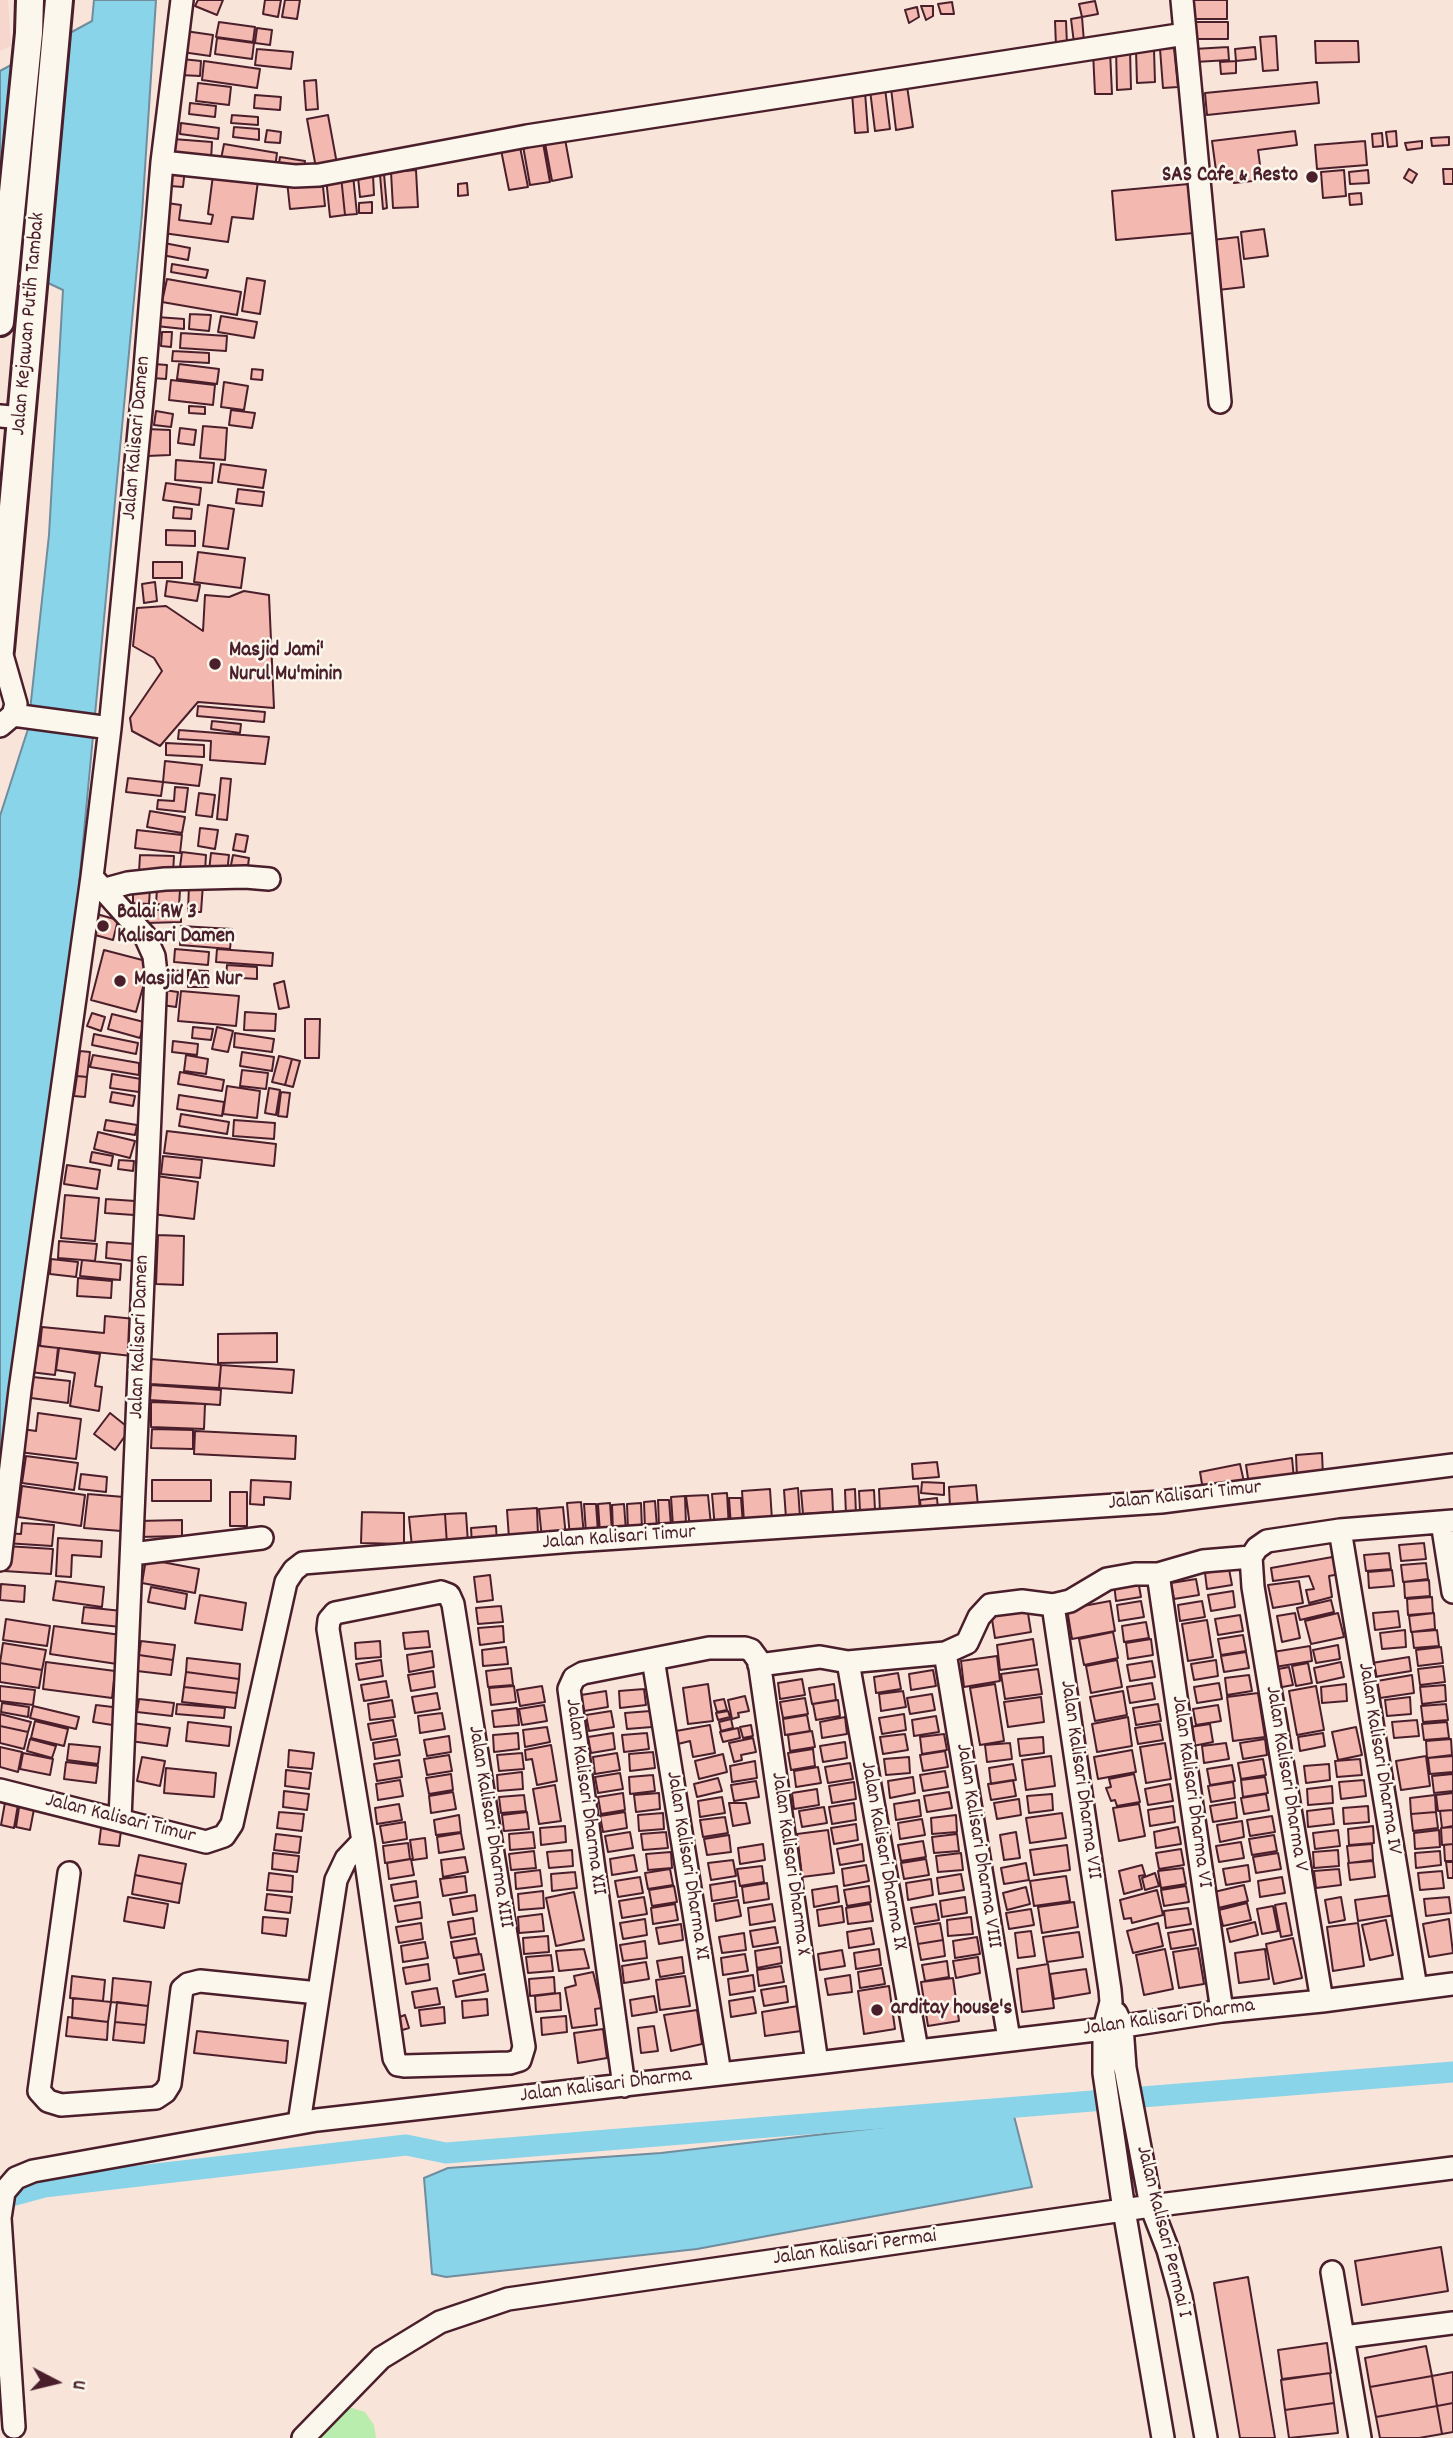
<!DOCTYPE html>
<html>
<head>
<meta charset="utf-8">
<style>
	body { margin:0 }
	#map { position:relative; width:1453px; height:2438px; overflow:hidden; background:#f9e4da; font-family:Dekko,sans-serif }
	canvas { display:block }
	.north { position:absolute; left:21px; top:2347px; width:70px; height:70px; -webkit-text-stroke:5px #fbf7ec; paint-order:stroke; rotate:97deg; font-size:19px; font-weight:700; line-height:28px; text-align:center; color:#4a1f2b }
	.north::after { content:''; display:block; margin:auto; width:24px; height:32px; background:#4a1f2b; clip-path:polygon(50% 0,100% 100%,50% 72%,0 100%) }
</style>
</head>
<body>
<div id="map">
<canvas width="1453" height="2438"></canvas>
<div class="north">U</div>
</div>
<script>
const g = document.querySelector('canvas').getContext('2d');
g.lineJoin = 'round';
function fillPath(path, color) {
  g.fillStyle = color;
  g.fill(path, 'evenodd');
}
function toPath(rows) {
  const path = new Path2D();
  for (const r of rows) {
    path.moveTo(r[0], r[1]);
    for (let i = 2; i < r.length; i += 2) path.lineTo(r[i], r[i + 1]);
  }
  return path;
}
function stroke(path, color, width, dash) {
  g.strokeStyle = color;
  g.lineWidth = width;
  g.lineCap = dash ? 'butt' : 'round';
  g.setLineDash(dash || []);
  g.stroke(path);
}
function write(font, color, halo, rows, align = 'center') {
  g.font = font + ' Dekko,sans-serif';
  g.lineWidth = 5;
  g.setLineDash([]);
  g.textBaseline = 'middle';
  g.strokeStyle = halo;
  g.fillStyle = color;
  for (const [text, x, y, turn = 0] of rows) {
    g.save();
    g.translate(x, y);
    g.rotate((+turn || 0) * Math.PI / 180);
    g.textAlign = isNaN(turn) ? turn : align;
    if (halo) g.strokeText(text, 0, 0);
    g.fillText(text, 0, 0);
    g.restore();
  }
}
const built = toPath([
	[0,0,8,0,11,46,0,51]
]);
const green = toPath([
	[349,2407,365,2412,374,2425,376,2438,316,2438,332,2418]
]);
const water = toPath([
	[94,0,156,0,142,214,76,917,40,1204,0,1484,0,816,28,729,49,535,63,290,33,276,0,277,0,71,92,21,94,0],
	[1013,2112,1032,2187,697,2249,446,2277,432,2274,424,2178,448,2168,661,2153,1013,2112]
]);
const canal = toPath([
	[0,2199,44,2187,406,2145,446,2153,1453,2072]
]);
const building = toPath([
	[198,0,223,0,217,15,195,6,198,0],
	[265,0,281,0,278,17,263,14,265,0],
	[285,0,300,0,297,19,282,17,285,0],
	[1194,0,1227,0,1227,19,1194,19,1194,0],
	[1095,1,1098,14,1082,17,1079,4,1095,1],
	[952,2,954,14,941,14,938,4,952,2],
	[921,6,933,6,933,16,926,20,921,6],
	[917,7,919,17,909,23,905,10,917,7],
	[1082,17,1084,42,1074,43,1071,19,1082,17],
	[1055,21,1066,21,1067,45,1056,46,1055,21],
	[219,22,255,27,253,42,216,37,219,22],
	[1192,22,1228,22,1228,39,1192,39,1192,22],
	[257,28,272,30,270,45,255,43,257,28],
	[185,31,213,35,210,56,182,52,185,31],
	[1276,36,1278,70,1263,71,1260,37,1276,36],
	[217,38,254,43,252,59,215,54,217,38],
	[1315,41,1358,41,1359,62,1316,63,1315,41],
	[1228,47,1229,60,1195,62,1194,49,1228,47],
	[1255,47,1256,59,1236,61,1235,49,1255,47],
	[1174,48,1178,87,1163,88,1160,49,1174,48],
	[257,49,293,52,291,69,255,65,257,49],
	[1116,49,1130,49,1131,89,1117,90,1116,49],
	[1154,50,1155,82,1137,83,1136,51,1154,50],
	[1110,51,1112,94,1095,94,1093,52,1110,51],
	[182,59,201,61,200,76,180,75,182,59],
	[204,61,260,69,257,88,202,80,204,61],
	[1236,61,1236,73,1221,74,1220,62,1236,61],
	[316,80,318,109,306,110,304,81,316,80],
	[1317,82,1319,103,1207,115,1205,93,1317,82],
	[198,83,231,87,229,105,196,101,198,83],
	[907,86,913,127,896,130,891,88,907,86],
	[885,88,890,129,875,131,870,90,885,88],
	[865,92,868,132,855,133,852,93,865,92],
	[255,95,281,97,280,110,254,108,255,95],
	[190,103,216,106,215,117,189,114,190,103],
	[232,115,258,117,258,125,231,123,232,115],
	[328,115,337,164,316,168,307,119,328,115],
	[181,123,219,128,218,139,180,134,181,123],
	[234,127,259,129,259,140,233,137,234,127],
	[267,130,281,132,280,143,265,142,267,130],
	[1295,131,1297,145,1258,150,1262,180,1234,183,1233,176,1217,178,1212,141,1295,131],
	[1396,131,1397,146,1388,147,1386,132,1396,131],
	[1382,133,1383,146,1373,147,1372,134,1382,133],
	[1449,137,1449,145,1432,146,1431,138,1449,137],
	[173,139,212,142,211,160,172,157,173,139],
	[565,139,572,177,552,181,545,143,565,139],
	[1365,141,1367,165,1317,169,1315,145,1365,141],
	[1422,141,1422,148,1407,150,1405,143,1422,141],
	[543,143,550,182,530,185,523,146,543,143],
	[224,144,277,153,275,168,221,159,224,144],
	[520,147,528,187,509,190,501,150,520,147],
	[280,157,305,161,303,173,278,169,280,157],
	[172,168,185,169,183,187,170,186,172,168],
	[1409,169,1417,174,1412,183,1404,178,1409,169],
	[1443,169,1453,169,1453,184,1444,184,1443,169],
	[416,170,418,207,393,208,391,172,416,170],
	[1344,170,1346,196,1323,198,1321,172,1344,170],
	[1368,170,1369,183,1350,184,1349,172,1368,170],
	[384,174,387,208,383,209,380,175,384,174],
	[213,175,258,181,253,219,232,217,228,242,163,233,167,203,181,205,179,220,211,224,213,215,208,214,213,175],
	[353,175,357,214,345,215,341,176,353,175],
	[373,175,374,195,360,197,358,177,373,175],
	[341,176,345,215,330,217,326,178,341,176],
	[322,177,325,206,290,209,287,181,322,177],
	[467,183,468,195,458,196,458,184,467,183],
	[1189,184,1194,233,1116,240,1112,191,1189,184],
	[1361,193,1362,204,1350,205,1349,194,1361,193],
	[372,202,372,213,359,213,359,203,372,202],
	[1264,229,1268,256,1244,259,1241,232,1264,229],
	[1238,237,1244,287,1218,290,1212,240,1238,237],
	[164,243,190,248,188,260,162,255,164,243],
	[172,264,208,270,206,278,171,272,172,264],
	[247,278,265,281,260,314,242,311,247,278],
	[167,279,241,292,237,315,162,302,167,279],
	[190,314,211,315,209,331,189,329,190,314],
	[221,316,257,322,254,338,218,332,221,316],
	[157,317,184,319,184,329,156,326,157,317],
	[162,332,172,332,171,347,161,346,162,332],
	[181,333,227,336,226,351,180,348,181,333],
	[173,351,209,353,209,363,172,361,173,351],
	[154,364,167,365,166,379,152,378,154,364],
	[179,364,219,369,217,384,177,379,179,364],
	[252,369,263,370,262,380,251,379,252,369],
	[171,380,215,385,213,405,169,400,171,380],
	[224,382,248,386,244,410,221,407,224,382],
	[189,406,205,407,205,414,189,413,189,406],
	[231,410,255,413,252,428,229,425,231,410],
	[156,411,173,414,171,427,154,425,156,411],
	[203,426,227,428,225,460,200,458,203,426],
	[180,428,196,430,194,445,178,443,180,428],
	[147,429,170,430,170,455,147,456,147,429],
	[176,460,214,463,212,483,175,480,176,460],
	[221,464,266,470,263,488,218,482,221,464],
	[166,483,201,488,199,505,163,500,166,483],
	[238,489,264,492,262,506,236,503,238,489],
	[208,505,234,509,228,549,203,546,208,505],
	[174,507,192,509,191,519,173,518,174,507],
	[166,530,195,531,195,546,166,545,166,530],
	[198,552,245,558,241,588,194,582,198,552],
	[153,562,182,562,182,578,153,578,153,562],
	[167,581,200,585,197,601,165,596,167,581],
	[155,582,157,601,144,603,142,584,155,582],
	[244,591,269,595,274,708,198,702,160,746,132,731,130,718,162,671,154,658,133,646,137,608,166,606,203,631,205,595,229,597,244,591],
	[198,706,265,712,264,722,197,716,198,706],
	[212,721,241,724,240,733,211,729,212,721],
	[179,730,269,737,265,764,210,760,211,741,178,739,179,730],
	[166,743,204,745,204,757,166,755,166,743],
	[165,761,202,765,199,786,163,782,165,761],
	[128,778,163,782,161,796,126,792,128,778],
	[221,778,231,779,227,820,217,819,221,778],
	[175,787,188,788,185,812,157,809,158,800,174,801,175,787],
	[199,793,215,795,212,817,196,815,199,793],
	[150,811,185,817,182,833,147,827,150,811],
	[200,828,218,830,215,849,198,846,200,828],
	[137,830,182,835,180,853,135,848,137,830],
	[236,834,248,836,245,852,233,850,236,834],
	[182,852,206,855,205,871,180,867,182,852],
	[211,853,229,855,227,873,209,871,211,853],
	[140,855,174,856,173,873,139,872,140,855],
	[233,855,249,858,247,873,230,870,233,855],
	[189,884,203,884,201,912,188,912,189,884],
	[133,887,150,888,149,904,133,903,133,887],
	[157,889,180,890,179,906,156,904,157,889],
	[147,910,181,910,181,922,147,923,147,910],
	[93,913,118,920,113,940,88,933,93,913],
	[181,926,232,929,230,949,180,945,181,926],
	[175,949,209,952,208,965,174,962,175,949],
	[217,949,273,953,272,966,216,962,217,949],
	[104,950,150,962,136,1012,91,1000,104,950],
	[227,965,257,967,257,979,226,977,227,965],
	[166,970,183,971,182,985,165,984,166,970],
	[188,970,208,971,208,987,188,987,188,970],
	[284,981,289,1007,279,1009,274,984,284,981],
	[164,990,178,992,176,1007,162,1005,164,990],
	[181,991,239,996,236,1026,178,1021,181,991],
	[245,1012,276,1014,275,1031,244,1030,245,1012],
	[92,1013,105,1017,101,1031,87,1026,92,1013],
	[112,1014,144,1022,140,1038,108,1029,112,1014],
	[305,1019,320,1019,319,1058,305,1058,305,1019],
	[193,1027,213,1029,211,1040,192,1038,193,1027],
	[217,1027,233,1031,228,1052,212,1049,217,1027],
	[235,1033,274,1039,272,1052,234,1047,235,1033],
	[94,1034,138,1043,136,1054,92,1045,94,1034],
	[173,1041,198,1044,197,1055,172,1052,173,1041],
	[80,1051,90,1052,87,1077,77,1076,80,1051],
	[242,1052,274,1057,272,1071,240,1066,242,1052],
	[93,1055,139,1063,139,1075,90,1067,93,1055],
	[186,1055,208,1059,206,1074,184,1071,186,1055],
	[279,1056,292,1059,285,1085,272,1082,279,1056],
	[292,1059,300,1061,293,1087,285,1085,292,1059],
	[242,1070,268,1073,266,1089,240,1086,242,1070],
	[180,1072,224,1080,222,1091,178,1084,180,1072],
	[112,1074,141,1079,139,1092,110,1088,112,1074],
	[77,1076,87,1077,85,1097,74,1096,77,1076],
	[227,1086,260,1091,257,1118,223,1114,227,1086],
	[269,1088,280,1090,276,1115,265,1113,269,1088],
	[112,1092,135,1096,133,1106,110,1102,112,1092],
	[281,1092,290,1093,287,1117,278,1116,281,1092],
	[179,1095,224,1102,222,1116,177,1109,179,1095],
	[181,1114,229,1122,227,1134,179,1126,181,1114],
	[106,1120,137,1125,135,1135,104,1130,106,1120],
	[234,1120,275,1123,274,1139,233,1136,234,1120],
	[167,1131,276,1144,274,1166,164,1153,167,1131],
	[98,1132,135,1141,130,1158,94,1149,98,1132],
	[92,1152,113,1156,111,1166,90,1162,92,1152],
	[163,1156,202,1160,200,1178,161,1174,163,1156],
	[119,1160,134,1161,133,1171,118,1169,119,1160],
	[67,1165,100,1170,97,1189,64,1184,67,1165],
	[157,1176,198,1182,194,1219,152,1214,157,1176],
	[65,1195,99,1198,95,1241,61,1238,65,1195],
	[106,1199,135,1201,134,1215,105,1213,106,1199],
	[158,1235,184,1236,183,1285,156,1284,158,1235],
	[59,1241,97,1244,95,1261,58,1258,59,1241],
	[107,1242,135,1244,133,1261,106,1258,107,1242],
	[51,1259,78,1262,76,1277,50,1274,51,1259],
	[82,1260,121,1264,120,1280,80,1276,82,1260],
	[78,1278,112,1281,111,1298,77,1296,78,1278],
	[105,1316,135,1319,132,1356,40,1346,42,1327,104,1333,105,1316],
	[277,1333,277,1362,218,1363,218,1334,277,1333],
	[33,1345,58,1348,55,1375,30,1372,33,1345],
	[59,1348,100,1354,95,1386,102,1387,99,1411,70,1406,75,1373,56,1370,59,1348],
	[151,1359,221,1365,219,1388,150,1384,151,1359],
	[221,1365,294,1370,292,1393,219,1388,221,1365],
	[33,1377,70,1381,68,1403,31,1398,33,1377],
	[151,1385,221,1390,220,1405,150,1400,151,1385],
	[151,1402,205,1404,204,1429,151,1427,151,1402],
	[38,1413,81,1419,76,1459,19,1452,22,1429,36,1431,38,1413],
	[110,1413,130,1429,115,1450,94,1434,110,1413],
	[152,1429,193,1430,193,1449,151,1448,152,1429],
	[195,1431,296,1436,295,1459,194,1454,195,1431],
	[1322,1453,1323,1476,1297,1478,1296,1455,1322,1453],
	[26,1456,78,1463,74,1490,22,1483,26,1456],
	[1292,1458,1294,1479,1249,1485,1246,1465,1292,1458],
	[937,1462,939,1477,913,1479,912,1464,937,1462],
	[1240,1464,1244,1482,1203,1490,1200,1472,1240,1464],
	[81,1474,107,1477,106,1492,79,1489,81,1474],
	[152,1480,211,1480,211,1501,152,1501,152,1480],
	[251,1480,291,1482,290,1499,264,1497,264,1505,250,1504,251,1480],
	[922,1482,944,1483,944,1495,921,1493,922,1482],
	[976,1485,978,1506,950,1508,949,1487,976,1485],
	[22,1486,85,1495,81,1526,18,1517,22,1486],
	[918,1486,920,1511,880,1513,879,1489,918,1486],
	[798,1488,800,1517,786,1518,784,1490,798,1488],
	[770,1489,772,1520,744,1522,742,1491,770,1489],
	[832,1489,833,1512,803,1514,801,1491,832,1489],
	[855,1489,856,1514,846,1515,845,1490,855,1489],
	[874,1490,875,1510,860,1511,859,1491,874,1490],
	[230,1492,247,1492,247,1526,230,1526,230,1492],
	[727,1493,729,1528,715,1529,712,1494,727,1493],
	[88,1494,124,1497,121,1531,84,1528,88,1494],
	[708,1495,711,1525,690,1527,686,1496,708,1495],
	[685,1496,686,1525,673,1526,671,1497,685,1496],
	[729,1498,741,1498,743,1525,731,1526,729,1498],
	[937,1498,938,1509,921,1511,920,1500,937,1498],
	[658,1500,669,1500,671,1526,659,1527,658,1500],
	[655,1501,657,1528,645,1529,644,1502,655,1501],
	[581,1502,584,1536,570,1537,567,1503,581,1502],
	[610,1503,612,1532,600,1533,598,1504,610,1503],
	[641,1503,642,1530,628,1531,627,1504,641,1503],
	[584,1504,596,1504,598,1532,586,1533,584,1504],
	[624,1504,626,1531,613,1532,612,1505,624,1504],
	[563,1507,566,1537,542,1539,539,1509,563,1507],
	[537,1508,538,1536,509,1538,507,1510,537,1508],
	[362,1512,404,1513,404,1544,361,1543,362,1512],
	[466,1513,468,1543,447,1545,445,1514,466,1513],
	[445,1514,447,1545,412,1547,409,1517,445,1514],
	[182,1520,182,1536,138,1537,138,1521,182,1520],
	[22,1523,54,1525,52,1546,5,1543,6,1533,21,1534,22,1523],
	[496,1526,497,1544,472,1546,471,1528,496,1526],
	[58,1538,102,1541,101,1557,72,1555,71,1577,56,1576,58,1538],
	[1424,1543,1426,1559,1401,1561,1399,1545,1424,1543],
	[6,1546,53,1549,51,1574,4,1571,6,1546],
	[1389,1553,1391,1569,1366,1571,1364,1555,1389,1553],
	[1338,1556,1340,1574,1329,1576,1332,1597,1309,1603,1306,1590,1314,1589,1309,1576,1273,1581,1271,1568,1338,1556],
	[146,1559,199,1569,195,1593,142,1583,146,1559],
	[1426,1563,1428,1579,1403,1582,1401,1565,1426,1563],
	[1229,1569,1232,1585,1207,1589,1205,1573,1229,1569],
	[1392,1570,1394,1586,1369,1588,1368,1572,1392,1570],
	[490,1575,493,1600,477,1602,474,1577,490,1575],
	[1196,1579,1199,1595,1174,1599,1171,1583,1196,1579],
	[1138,1580,1141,1597,1116,1601,1114,1584,1138,1580],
	[1429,1580,1430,1596,1405,1598,1404,1582,1429,1580],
	[56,1581,104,1587,102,1607,53,1600,56,1581],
	[1299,1581,1303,1603,1273,1608,1268,1585,1299,1581],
	[1,1584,25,1586,24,1602,0,1600,1,1584],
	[151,1587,187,1594,185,1609,148,1602,151,1587],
	[1233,1591,1235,1607,1211,1611,1208,1595,1233,1591],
	[200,1595,246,1603,242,1630,195,1623,200,1595],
	[1432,1597,1433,1613,1408,1615,1407,1599,1432,1597],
	[1331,1600,1334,1612,1300,1620,1297,1608,1331,1600],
	[1110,1601,1115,1631,1072,1639,1067,1609,1110,1601],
	[1141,1601,1144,1617,1119,1621,1117,1605,1141,1601],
	[1202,1601,1205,1617,1180,1621,1178,1605,1202,1601],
	[501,1606,503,1622,478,1624,476,1608,501,1606],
	[84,1607,122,1611,121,1627,82,1623,84,1607],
	[1027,1607,1031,1632,995,1638,991,1613,1027,1607],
	[1398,1611,1400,1627,1375,1630,1373,1613,1398,1611],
	[1295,1613,1300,1638,1282,1642,1277,1616,1295,1613],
	[1338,1613,1344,1637,1311,1644,1305,1621,1338,1613],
	[1434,1613,1435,1629,1411,1632,1409,1616,1434,1613],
	[1240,1615,1243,1631,1218,1635,1215,1619,1240,1615],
	[6,1619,50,1626,47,1646,3,1640,6,1619],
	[1207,1620,1213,1657,1188,1661,1182,1624,1207,1620],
	[1146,1622,1149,1638,1124,1642,1122,1626,1146,1622],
	[54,1626,121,1635,117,1664,50,1654,54,1626],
	[503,1626,504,1642,480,1645,478,1628,503,1626],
	[1405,1630,1406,1647,1382,1649,1380,1633,1405,1630],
	[1437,1630,1439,1646,1414,1648,1412,1632,1437,1630],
	[428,1631,430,1647,405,1649,403,1633,428,1631],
	[1113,1632,1118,1658,1084,1665,1079,1639,1113,1632],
	[1243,1635,1246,1651,1221,1655,1218,1639,1243,1635],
	[1033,1639,1037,1665,1000,1670,997,1645,1033,1639],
	[1151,1639,1153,1655,1128,1659,1126,1643,1151,1639],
	[141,1641,175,1645,173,1660,139,1655,141,1641],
	[380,1641,381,1657,356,1659,355,1643,380,1641],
	[3,1643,46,1650,42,1670,0,1663,3,1643],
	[1338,1645,1340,1659,1316,1663,1313,1650,1338,1645],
	[1310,1646,1312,1661,1275,1667,1273,1652,1310,1646],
	[506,1647,508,1664,483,1666,482,1650,506,1647],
	[1441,1647,1443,1663,1418,1666,1416,1650,1441,1647],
	[432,1651,434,1667,409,1672,407,1655,432,1651],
	[1246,1652,1249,1668,1224,1672,1221,1656,1246,1652],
	[139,1655,173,1660,171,1675,137,1671,139,1655],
	[997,1656,1000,1681,964,1687,961,1661,997,1656],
	[1409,1657,1411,1671,1374,1677,1372,1663,1409,1657],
	[187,1658,240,1664,239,1679,186,1672,187,1658],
	[381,1660,383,1676,359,1680,356,1664,381,1660],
	[1117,1660,1122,1687,1091,1693,1086,1666,1117,1660],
	[1216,1660,1218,1676,1194,1680,1191,1664,1216,1660],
	[1152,1661,1155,1677,1130,1681,1127,1665,1152,1661],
	[46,1662,115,1671,112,1698,43,1689,46,1662],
	[1341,1662,1344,1677,1317,1683,1314,1668,1341,1662],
	[0,1663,42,1670,39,1688,0,1682,0,1663],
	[1308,1663,1312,1683,1296,1686,1292,1666,1308,1663],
	[1443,1666,1445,1682,1420,1685,1418,1669,1443,1666],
	[1289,1667,1293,1685,1277,1688,1273,1670,1289,1667],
	[511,1668,513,1685,488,1687,486,1671,511,1668],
	[1038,1669,1042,1694,1005,1699,1001,1674,1038,1669],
	[933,1670,936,1686,911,1690,909,1674,933,1670],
	[433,1671,435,1687,411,1691,408,1675,433,1671],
	[186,1672,239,1679,237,1693,184,1687,186,1672],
	[898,1673,901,1689,876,1693,874,1677,898,1673],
	[1249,1675,1252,1691,1227,1695,1225,1678,1249,1675],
	[1412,1675,1414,1693,1380,1698,1377,1681,1412,1675],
	[802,1679,805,1695,780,1699,778,1683,802,1679],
	[386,1681,389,1697,364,1701,361,1685,386,1681],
	[1152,1683,1155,1699,1130,1703,1127,1687,1152,1683],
	[1219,1683,1222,1699,1197,1703,1194,1687,1219,1683],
	[708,1684,713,1721,688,1724,683,1688,708,1684],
	[834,1684,836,1700,812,1704,809,1688,834,1684],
	[995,1684,1004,1741,980,1745,970,1688,995,1684],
	[1346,1684,1347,1701,1322,1703,1321,1687,1346,1684],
	[1445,1685,1446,1701,1422,1704,1420,1687,1445,1685],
	[0,1686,35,1690,33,1705,0,1701,0,1686],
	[514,1686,516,1702,491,1705,489,1688,514,1686],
	[542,1686,545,1702,520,1706,517,1690,542,1686],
	[1316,1686,1324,1730,1297,1735,1289,1691,1316,1686],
	[184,1687,237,1693,235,1708,182,1702,184,1687],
	[644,1689,646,1705,620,1708,619,1691,644,1689],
	[606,1691,608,1707,584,1711,581,1695,606,1691],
	[903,1691,906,1707,881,1711,879,1694,903,1691],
	[1123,1691,1127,1715,1095,1721,1090,1697,1123,1691],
	[437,1693,440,1709,415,1713,412,1697,437,1693],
	[1258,1693,1265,1737,1233,1741,1227,1697,1258,1693],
	[932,1694,935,1710,910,1714,907,1698,932,1694],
	[745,1696,749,1711,738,1713,739,1717,732,1719,728,1700,745,1696],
	[1041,1697,1044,1722,1008,1727,1004,1702,1041,1697],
	[1410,1697,1411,1714,1387,1716,1385,1700,1410,1697],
	[805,1698,808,1714,783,1718,780,1702,805,1698],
	[139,1699,174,1703,172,1716,137,1712,139,1699],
	[724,1699,727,1710,717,1712,714,1701,724,1699],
	[392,1700,395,1717,370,1720,368,1704,392,1700],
	[838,1700,840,1716,816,1720,813,1704,838,1700],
	[2,1703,29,1707,28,1717,1,1712,2,1703],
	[177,1704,225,1708,224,1718,176,1714,177,1704],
	[1158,1704,1161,1721,1136,1725,1133,1708,1158,1704],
	[1446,1704,1448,1720,1423,1722,1421,1706,1446,1704],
	[96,1705,121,1708,119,1726,93,1722,96,1705],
	[544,1705,547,1721,522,1725,519,1709,544,1705],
	[1218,1705,1221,1721,1196,1725,1193,1709,1218,1705],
	[33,1706,79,1717,76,1729,30,1718,33,1706],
	[517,1708,519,1725,494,1727,492,1711,517,1708],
	[611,1711,614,1727,589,1731,586,1715,611,1711],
	[650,1711,652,1727,627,1729,625,1713,650,1711],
	[728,1711,730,1717,718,1720,716,1713,728,1711],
	[442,1713,445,1729,420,1733,418,1716,442,1713],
	[0,1714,31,1722,28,1732,0,1726,0,1714],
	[904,1714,906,1730,882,1734,879,1718,904,1714],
	[807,1715,810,1731,785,1735,783,1719,807,1715],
	[936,1716,939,1732,914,1736,912,1720,936,1716],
	[845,1717,847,1734,822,1738,820,1722,845,1717],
	[1128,1717,1132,1746,1097,1752,1092,1724,1128,1717],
	[731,1719,733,1728,721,1731,719,1722,731,1719],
	[393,1720,396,1736,371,1740,368,1724,393,1720],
	[1417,1720,1419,1736,1394,1738,1392,1722,1417,1720],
	[35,1721,68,1729,64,1746,31,1738,35,1721],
	[188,1722,231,1727,229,1746,186,1741,188,1722],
	[1447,1722,1449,1738,1424,1740,1422,1724,1447,1722],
	[132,1723,170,1728,167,1746,130,1741,132,1723],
	[1160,1724,1163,1740,1138,1744,1135,1728,1160,1724],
	[1210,1724,1213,1742,1193,1746,1190,1727,1210,1724],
	[710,1725,715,1753,693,1757,690,1741,678,1744,676,1731,710,1725],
	[751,1725,753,1736,743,1738,740,1727,751,1725],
	[0,1726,28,1732,24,1749,0,1743,0,1726],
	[547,1727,550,1742,525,1747,523,1730,547,1727],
	[1356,1727,1362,1755,1338,1760,1332,1732,1356,1727],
	[738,1728,740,1738,723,1742,720,1732,738,1728],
	[812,1731,815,1747,790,1751,788,1735,812,1731],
	[518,1733,519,1749,494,1752,493,1735,518,1733],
	[613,1733,615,1749,591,1753,588,1737,613,1733],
	[647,1733,649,1749,624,1752,622,1735,647,1733],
	[1323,1733,1325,1746,1300,1751,1298,1737,1323,1733],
	[905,1734,908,1750,883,1754,880,1737,905,1734],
	[944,1734,947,1750,922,1754,920,1737,944,1734],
	[449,1736,451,1752,427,1756,424,1740,449,1736],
	[1043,1737,1044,1753,1020,1756,1018,1739,1043,1737],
	[753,1738,756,1752,741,1755,742,1760,734,1762,729,1743,753,1738],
	[30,1739,56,1746,52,1758,27,1751,30,1739],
	[397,1739,400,1755,375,1759,373,1743,397,1739],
	[1265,1739,1267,1755,1243,1759,1240,1743,1265,1739],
	[1451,1739,1452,1755,1427,1758,1426,1741,1451,1739],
	[845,1742,847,1758,823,1762,820,1746,845,1742],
	[1010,1743,1012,1759,987,1762,985,1745,1010,1743],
	[1165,1743,1171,1779,1146,1783,1140,1747,1165,1743],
	[1226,1743,1229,1759,1204,1763,1202,1746,1226,1743],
	[69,1744,100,1747,98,1764,67,1760,69,1744],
	[551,1745,557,1781,537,1785,532,1759,526,1760,525,1750,551,1745],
	[0,1747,22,1752,18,1772,0,1767,0,1747],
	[813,1749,815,1766,791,1770,788,1753,813,1749],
	[289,1750,314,1753,312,1769,288,1767,289,1750],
	[1132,1750,1136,1772,1098,1779,1094,1757,1132,1750],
	[945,1751,948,1767,923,1771,920,1755,945,1751],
	[653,1752,655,1768,630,1771,629,1754,653,1752],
	[23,1753,53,1759,50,1775,20,1769,23,1753],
	[522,1753,524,1769,499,1771,497,1755,522,1753],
	[617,1753,620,1770,595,1774,593,1757,617,1753],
	[723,1754,727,1772,699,1779,695,1761,723,1754],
	[449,1755,452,1771,427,1775,424,1759,449,1755],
	[1051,1756,1055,1786,1026,1790,1022,1760,1051,1756],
	[1426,1756,1430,1786,1401,1790,1396,1761,1426,1756],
	[1453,1756,1453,1772,1430,1774,1428,1758,1453,1756],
	[142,1757,165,1761,160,1786,137,1781,142,1757],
	[909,1757,910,1773,886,1775,884,1759,909,1757],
	[1263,1759,1266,1775,1241,1779,1238,1763,1263,1759],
	[1360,1759,1362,1775,1337,1777,1335,1761,1360,1759],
	[399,1760,402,1777,377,1781,374,1764,399,1760],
	[755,1761,757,1778,732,1782,730,1766,755,1761],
	[66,1762,98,1766,96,1783,64,1779,66,1762],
	[850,1763,853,1779,828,1783,825,1767,850,1763],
	[1013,1764,1016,1780,991,1784,989,1768,1013,1764],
	[1329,1764,1330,1780,1306,1783,1304,1766,1329,1764],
	[1232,1765,1235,1781,1210,1785,1207,1769,1232,1765],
	[818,1767,821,1783,796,1787,794,1771,818,1767],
	[166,1768,216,1773,214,1797,164,1793,166,1768],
	[286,1770,311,1773,309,1789,285,1786,286,1770],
	[945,1771,948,1787,923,1791,920,1775,945,1771],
	[522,1772,523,1789,498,1791,497,1775,522,1772],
	[620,1773,623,1789,598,1793,595,1777,620,1773],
	[451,1774,453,1790,429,1794,426,1778,451,1774],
	[1134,1774,1140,1802,1117,1806,1115,1800,1111,1801,1106,1788,1111,1787,1109,1779,1134,1774],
	[1453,1774,1453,1791,1434,1793,1432,1776,1453,1774],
	[653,1775,655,1791,630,1794,629,1777,653,1775],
	[913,1777,915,1793,890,1798,888,1781,913,1777],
	[1265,1777,1268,1793,1243,1797,1241,1780,1265,1777],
	[718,1778,722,1791,697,1797,694,1784,718,1778],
	[400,1780,403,1796,378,1800,376,1784,400,1780],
	[1013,1780,1016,1796,991,1800,988,1784,1013,1780],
	[1364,1780,1366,1796,1341,1799,1339,1782,1364,1780],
	[756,1781,759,1797,734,1801,731,1785,756,1781],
	[854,1782,856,1799,832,1803,829,1786,854,1782],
	[1233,1782,1235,1798,1211,1802,1208,1786,1233,1782],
	[1170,1784,1173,1801,1148,1805,1145,1789,1170,1784],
	[555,1785,561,1821,539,1824,533,1789,555,1785],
	[1332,1786,1333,1803,1308,1805,1307,1789,1332,1786],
	[817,1789,819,1805,794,1809,792,1793,817,1789],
	[284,1791,309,1794,307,1810,283,1807,284,1791],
	[453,1792,456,1809,431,1813,429,1796,453,1792],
	[949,1792,952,1808,927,1812,924,1796,949,1792],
	[623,1793,625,1810,601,1814,598,1797,623,1793],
	[659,1793,660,1809,636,1812,634,1795,659,1793],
	[1453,1793,1453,1810,1438,1811,1436,1795,1453,1793],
	[1052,1794,1053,1810,1029,1813,1027,1796,1052,1794],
	[1266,1794,1269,1810,1244,1814,1241,1798,1266,1794],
	[524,1795,526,1811,501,1813,499,1797,524,1795],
	[1435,1795,1436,1812,1411,1814,1410,1798,1435,1795],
	[6,1797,19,1799,14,1828,1,1825,6,1797],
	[722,1797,725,1813,700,1817,698,1801,722,1797],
	[1019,1799,1021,1815,997,1819,994,1803,1019,1799],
	[919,1800,921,1816,896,1820,894,1804,919,1800],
	[20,1801,35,1804,30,1830,16,1827,20,1801],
	[1235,1802,1237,1818,1213,1822,1210,1806,1235,1802],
	[729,1803,746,1803,750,1823,733,1826,729,1803],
	[854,1803,856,1820,832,1824,829,1807,854,1803],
	[399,1804,402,1820,377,1824,375,1808,399,1804],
	[1139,1804,1145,1836,1119,1841,1113,1808,1139,1804],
	[1173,1806,1175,1822,1150,1826,1148,1810,1173,1806],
	[1368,1806,1369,1822,1344,1824,1343,1808,1368,1806],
	[824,1807,827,1823,802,1827,799,1811,824,1807],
	[1332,1808,1334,1824,1308,1827,1307,1811,1332,1808],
	[1453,1810,1453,1826,1442,1828,1440,1811,1453,1810],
	[279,1812,304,1814,302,1831,277,1828,279,1812],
	[527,1812,529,1829,504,1831,502,1815,527,1812],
	[625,1812,627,1828,603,1832,600,1816,625,1812],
	[1436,1812,1438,1828,1413,1831,1411,1814,1436,1812],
	[663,1813,664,1829,639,1831,638,1815,663,1813],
	[1062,1813,1066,1838,1030,1843,1026,1818,1062,1813],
	[459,1815,461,1832,436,1835,434,1820,459,1815],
	[956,1815,957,1832,932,1834,931,1818,956,1815],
	[1272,1816,1275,1832,1250,1836,1247,1820,1272,1816],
	[725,1817,728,1833,703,1837,700,1820,725,1817],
	[922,1819,925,1835,900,1839,898,1823,922,1819],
	[1242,1821,1244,1837,1220,1842,1217,1825,1242,1821],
	[405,1822,407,1839,383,1843,380,1826,405,1822],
	[856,1824,858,1840,834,1844,831,1828,856,1824],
	[565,1826,566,1842,541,1845,540,1828,565,1826],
	[1373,1826,1374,1843,1349,1845,1348,1829,1373,1826],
	[1178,1827,1181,1844,1156,1848,1154,1832,1178,1827],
	[1453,1827,1453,1844,1442,1845,1441,1828,1453,1827],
	[101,1828,121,1831,119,1846,99,1844,101,1828],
	[828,1830,834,1873,802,1877,797,1834,828,1830],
	[1338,1830,1340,1846,1315,1849,1313,1833,1338,1830],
	[1439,1830,1440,1847,1415,1849,1414,1833,1439,1830],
	[533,1832,535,1848,510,1850,509,1834,533,1832],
	[630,1832,633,1848,608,1852,605,1836,630,1832],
	[666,1832,668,1848,643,1850,641,1834,666,1832],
	[1016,1832,1020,1858,1004,1860,1000,1835,1016,1832],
	[461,1833,464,1849,439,1853,437,1837,461,1833],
	[276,1834,301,1837,299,1853,274,1850,276,1834],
	[957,1834,959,1851,934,1853,932,1837,957,1834],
	[729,1835,731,1852,707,1855,704,1839,729,1835],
	[1274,1835,1277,1851,1252,1855,1249,1839,1274,1835],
	[425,1838,427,1858,413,1860,410,1840,425,1838],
	[923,1841,926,1857,901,1861,898,1845,923,1841],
	[1241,1842,1244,1858,1219,1862,1216,1846,1241,1842],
	[408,1843,410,1859,385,1863,383,1846,408,1843],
	[763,1844,765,1860,740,1864,738,1848,763,1844],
	[862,1844,864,1861,840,1865,837,1849,862,1844],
	[1372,1844,1373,1860,1349,1863,1347,1846,1372,1844],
	[1453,1844,1453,1861,1445,1861,1444,1845,1453,1844],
	[1067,1845,1070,1870,1034,1875,1030,1850,1067,1845],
	[1181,1849,1184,1865,1159,1869,1156,1853,1181,1849],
	[572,1850,573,1866,549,1868,547,1852,572,1850],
	[1338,1850,1339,1866,1314,1868,1313,1852,1338,1850],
	[534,1851,536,1868,511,1870,509,1854,534,1851],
	[1440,1851,1441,1865,1416,1868,1415,1853,1440,1851],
	[671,1852,672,1868,648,1870,646,1854,671,1852],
	[273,1853,299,1856,297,1872,272,1869,273,1853],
	[961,1853,963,1870,938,1872,936,1856,961,1853],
	[1278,1853,1281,1869,1256,1873,1253,1857,1278,1853],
	[139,1855,186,1864,182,1884,135,1875,139,1855],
	[634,1855,637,1871,612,1875,610,1859,634,1855],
	[465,1857,468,1872,443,1877,441,1860,465,1857],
	[411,1859,414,1875,389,1879,387,1863,411,1859],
	[926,1859,929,1875,904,1879,901,1863,926,1859],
	[733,1860,736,1876,711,1880,708,1863,733,1860],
	[1373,1861,1375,1877,1350,1880,1348,1863,1373,1861],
	[1446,1862,1453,1862,1453,1878,1448,1878,1446,1862],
	[1026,1863,1029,1880,1004,1884,1001,1868,1026,1863],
	[866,1865,869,1881,844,1886,842,1869,866,1865],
	[1142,1865,1145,1875,1139,1876,1142,1889,1124,1894,1119,1871,1142,1865],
	[1248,1865,1250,1881,1226,1885,1223,1869,1248,1865],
	[762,1866,764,1882,740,1886,737,1869,762,1866],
	[1183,1868,1186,1884,1161,1888,1158,1871,1183,1868],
	[670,1869,673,1885,648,1889,645,1873,670,1869],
	[1339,1869,1341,1885,1316,1888,1314,1871,1339,1869],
	[540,1870,542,1886,516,1889,515,1873,540,1870],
	[1442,1871,1444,1888,1420,1890,1418,1873,1442,1871],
	[575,1872,577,1888,552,1891,551,1874,575,1872],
	[269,1873,293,1876,292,1892,267,1890,269,1873],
	[1155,1873,1159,1886,1145,1890,1142,1878,1155,1873],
	[961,1874,964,1890,939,1894,937,1878,961,1874],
	[135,1875,182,1884,179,1903,132,1894,135,1875],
	[465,1876,467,1892,443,1896,440,1879,465,1876],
	[1066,1876,1070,1901,1034,1906,1030,1881,1066,1876],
	[640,1877,643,1893,618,1897,615,1881,640,1877],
	[1282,1877,1285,1893,1260,1897,1258,1881,1282,1877],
	[931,1879,933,1895,908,1900,906,1883,931,1879],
	[416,1881,418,1897,394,1901,391,1885,416,1881],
	[735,1881,737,1897,712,1901,710,1885,735,1881],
	[767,1883,769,1899,744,1903,742,1887,767,1883],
	[1244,1885,1248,1901,1218,1908,1214,1892,1244,1885],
	[674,1886,677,1902,652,1906,649,1890,674,1886],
	[837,1886,839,1902,814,1907,812,1890,837,1886],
	[869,1886,871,1902,847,1906,844,1890,869,1886],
	[1186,1886,1189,1902,1164,1906,1161,1890,1186,1886],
	[1026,1887,1030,1904,1007,1910,1003,1893,1026,1887],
	[1157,1890,1163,1915,1132,1923,1131,1918,1124,1919,1120,1900,1157,1890],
	[543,1891,544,1908,519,1910,518,1894,543,1891],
	[574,1892,584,1940,556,1946,546,1898,574,1892],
	[267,1894,292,1897,290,1913,265,1910,267,1894],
	[475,1895,477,1911,453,1915,450,1899,475,1895],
	[1392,1895,1395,1915,1358,1921,1355,1900,1392,1895],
	[128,1897,168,1904,164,1928,124,1921,128,1897],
	[644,1897,647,1914,622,1918,619,1901,644,1897],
	[965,1897,967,1913,942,1917,940,1901,965,1897],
	[1341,1897,1345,1920,1329,1923,1325,1900,1341,1897],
	[1449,1897,1451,1913,1426,1916,1424,1899,1449,1897],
	[738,1900,741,1916,716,1921,714,1904,738,1900],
	[420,1902,422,1918,398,1922,395,1906,420,1902],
	[1074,1902,1078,1927,1042,1933,1038,1907,1074,1902],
	[1247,1903,1251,1920,1223,1926,1219,1910,1247,1903],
	[1286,1903,1292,1935,1281,1937,1275,1905,1286,1903],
	[675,1904,678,1920,653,1924,651,1908,675,1904],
	[772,1904,775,1921,750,1925,748,1908,772,1904],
	[870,1904,873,1921,848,1924,846,1908,870,1904],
	[936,1904,939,1920,914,1924,911,1908,936,1904],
	[842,1906,844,1922,819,1926,817,1910,842,1906],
	[1273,1906,1278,1931,1262,1934,1257,1909,1273,1906],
	[1188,1908,1191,1924,1166,1928,1164,1911,1188,1908],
	[1031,1909,1034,1925,1009,1929,1006,1913,1031,1909],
	[542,1914,544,1931,519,1933,518,1917,542,1914],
	[263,1917,288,1919,286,1936,262,1933,263,1917],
	[971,1917,973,1934,948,1936,947,1920,971,1917],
	[473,1918,475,1934,451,1938,448,1922,473,1918],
	[645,1919,647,1935,623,1939,620,1923,645,1919],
	[1449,1919,1453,1953,1429,1957,1423,1924,1449,1919],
	[1386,1920,1393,1955,1370,1960,1362,1925,1386,1920],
	[1255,1922,1258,1935,1230,1942,1227,1929,1255,1922],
	[421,1923,423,1939,399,1943,396,1927,421,1923],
	[940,1923,943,1940,918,1944,915,1927,940,1923],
	[1158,1923,1163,1946,1133,1953,1127,1931,1158,1923],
	[1358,1923,1364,1966,1333,1971,1327,1927,1358,1923],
	[681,1924,683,1940,659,1944,656,1928,681,1924],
	[775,1927,778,1943,753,1947,750,1931,775,1927],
	[871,1928,874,1944,849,1948,847,1932,871,1928],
	[1193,1929,1196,1945,1171,1949,1168,1933,1193,1929],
	[1031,1931,1035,1956,1018,1958,1015,1933,1031,1931],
	[1079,1932,1083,1957,1047,1962,1043,1937,1079,1932],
	[744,1933,746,1950,722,1953,719,1937,744,1933],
	[548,1936,549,1952,524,1954,523,1938,548,1936],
	[977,1937,980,1954,955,1958,953,1941,977,1937],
	[476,1938,479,1954,454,1958,451,1942,476,1938],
	[1293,1938,1302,1978,1274,1984,1266,1944,1293,1938],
	[943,1940,945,1956,921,1960,918,1944,943,1940],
	[645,1941,647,1958,623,1961,620,1945,645,1941],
	[425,1942,428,1958,403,1962,401,1946,425,1942],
	[780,1947,782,1963,757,1968,755,1951,780,1947],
	[1198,1948,1204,1984,1179,1988,1173,1952,1198,1948],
	[584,1949,589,1968,559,1971,556,1951,584,1949],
	[879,1949,881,1965,856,1969,854,1953,879,1949],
	[1165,1949,1173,1989,1144,1995,1136,1955,1165,1949],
	[1265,1949,1269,1979,1239,1983,1235,1953,1265,1949],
	[842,1950,845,1966,820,1970,818,1954,842,1950],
	[481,1954,484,1970,459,1974,456,1958,481,1954],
	[745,1954,748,1971,723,1975,721,1958,745,1954],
	[551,1955,553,1971,528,1973,526,1957,551,1955],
	[682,1957,684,1973,660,1977,657,1961,682,1957],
	[978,1957,980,1973,956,1978,953,1961,978,1957],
	[947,1961,949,1977,925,1981,922,1965,947,1961],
	[646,1962,649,1979,624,1983,622,1966,646,1962],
	[428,1964,430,1980,406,1984,403,1968,428,1964],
	[1048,1964,1054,2008,1022,2012,1017,1969,1048,1964],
	[781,1966,784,1982,759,1986,757,1970,781,1966],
	[882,1968,885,1984,860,1988,858,1972,882,1968],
	[1086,1969,1090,1993,1054,1999,1050,1974,1086,1969],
	[593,1972,602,2008,595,2009,597,2025,572,2028,565,1988,576,1985,574,1976,593,1972],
	[485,1974,488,1991,456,1997,453,1981,485,1974],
	[753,1975,755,1991,730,1995,728,1979,753,1975],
	[850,1975,852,1992,828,1995,825,1979,850,1975],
	[72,1976,105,1980,103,2001,70,1998,72,1976],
	[685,1976,690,2006,660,2010,656,1980,685,1976],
	[554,1977,555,1993,530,1996,529,1979,554,1977],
	[113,1978,151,1982,148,2006,111,2002,113,1978],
	[953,1978,959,2021,928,2026,921,1982,953,1978],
	[786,1986,788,2002,764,2006,761,1990,786,1986],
	[889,1986,895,2029,864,2034,858,1991,889,1986],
	[437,1988,440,2004,415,2008,412,1992,437,1988],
	[560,1993,561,2010,536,2012,535,1996,560,1993],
	[654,1996,657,2012,632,2016,630,2000,654,1996],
	[753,1997,756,2013,731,2017,729,2001,753,1997],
	[73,1998,111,2002,108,2022,72,2018,73,1998],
	[487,1999,488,2015,463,2018,462,2001,487,1999],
	[117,2002,148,2006,146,2025,115,2022,117,2002],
	[798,2006,801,2031,765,2036,762,2012,798,2006],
	[444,2007,445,2023,421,2026,419,2010,444,2007],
	[697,2010,702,2044,671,2051,664,2015,697,2010],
	[405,2015,409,2028,399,2031,394,2019,405,2015],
	[566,2016,567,2032,542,2035,541,2018,566,2016],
	[68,2017,108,2022,107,2040,66,2036,68,2017],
	[115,2022,146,2025,144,2043,113,2040,115,2022],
	[654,2026,658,2051,641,2053,638,2028,654,2026],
	[603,2029,607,2058,578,2063,574,2033,603,2029],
	[197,2031,288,2041,286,2063,194,2053,197,2031],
	[1441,2247,1448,2291,1362,2305,1355,2261,1441,2247],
	[1248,2277,1275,2438,1240,2438,1214,2283,1248,2277],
	[1327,2343,1331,2373,1282,2379,1278,2350,1327,2343],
	[1426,2346,1432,2376,1370,2387,1365,2358,1426,2346],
	[1453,2372,1453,2403,1437,2406,1432,2376,1453,2372],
	[1330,2373,1334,2403,1285,2410,1281,2380,1330,2373],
	[1432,2376,1437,2406,1376,2417,1370,2387,1432,2376],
	[1334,2403,1338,2433,1289,2438,1285,2410,1334,2403],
	[1453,2403,1453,2432,1442,2434,1437,2406,1453,2403],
	[1437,2406,1442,2434,1419,2438,1380,2438,1376,2417,1437,2406]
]);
const minor = toPath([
	[1182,0,1220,402],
	[162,162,295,176,319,175,527,136,1185,34],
	[0,416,22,418],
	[13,715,110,728],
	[0,726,13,715,16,704,0,648],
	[92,877,145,936,154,956,156,974,120,1819],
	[106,889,128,883,165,879,245,877,269,879],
	[1442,1522,1453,1592],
	[1340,1530,1416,1988],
	[132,1554,262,1538],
	[1251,1557,1253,1587,1322,2001],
	[1251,1557,1257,1548,1267,1541,1340,1530,1453,1521],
	[0,1560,20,1390,92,877,110,728,144,380,162,162,182,0],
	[1158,1574,1222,2011],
	[441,1592,449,1595,453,1604,524,2047,520,2060,510,2063,404,2066,398,2065,394,2058,363,1841,328,1629,329,1620,335,1613,441,1592],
	[1053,1605,1070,1601,1107,1579,1135,1574,1158,1574,1203,1561,1251,1557],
	[945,1653,1009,2039],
	[653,1659,720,2074],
	[848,1662,917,2050],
	[759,1665,820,1657,848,1662,945,1653,967,1643,979,1617,990,1605,1022,1601,1053,1605,1110,1990,1111,2002,1104,2029,1104,2073,1124,2210,1163,2438],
	[0,1790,206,1842,224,1836,232,1824,286,1582,294,1570,303,1563,573,1541,1161,1502,1453,1465],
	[69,1873,39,2091,48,2101,61,2105,156,2098,165,2092,170,2084,182,1989,188,1984,200,1981,318,1993],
	[1116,2013,1122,2026,1125,2068,1151,2206,1168,2250,1181,2297,1206,2438],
	[624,2086,569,1689,574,1678,583,1673,709,1648,745,1648,751,1650,759,1661,817,2063],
	[299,2123,336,1880,346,1859,363,1841],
	[1332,2272,1360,2438],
	[1344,2337,1453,2323],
	[14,2427,0,2218,4,2192,16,2178,33,2171,317,2120,817,2063,1104,2029,1222,2011,1322,2001,1453,1984],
	[303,2438,381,2358,440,2322,508,2299,1151,2206,1453,2168]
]);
const tertiary = toPath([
	[0,322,29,33,30,0],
	[0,650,59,0]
]);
const markers = [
	[1312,177,7,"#4a1f2b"],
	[215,664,7,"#4a1f2b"],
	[103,926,7,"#4a1f2b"],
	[120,981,7,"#4a1f2b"],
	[877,2010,7,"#4a1f2b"]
];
const poiNames = [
	["SAS Cafe & Resto",1298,177,"right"],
	["Masjid Jami'",229,652],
	["Nurul Mu'minin",229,676],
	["Balai RW 3",117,914],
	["Kalisari Damen",117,938],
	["Masjid An Nur",134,981],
	["arditay house's",891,2010]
];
const streetNames = [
	["Jalan Kejawan Putih Tambak",30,324,-85],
	["Jalan Kalisari Damen",138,438,-85],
	["Jalan Kalisari Damen",141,1337,-88],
	["Jalan Kalisari Timur",1185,1497,-6],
	["Jalan Kalisari Timur",619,1539,-4],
	["Jalan Kalisari Dharma IV",1378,1759,81],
	["Jalan Kalisari Dharma V",1285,1779,81],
	["Jalan Kalisari Dharma VII",1079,1780,82],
	["Jalan Kalisari Dharma VI",1190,1792,82],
	["Jalan Kalisari Dharma XII",584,1797,82],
	["Jalan Kalisari Timur",120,1820,14],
	["Jalan Kalisari Dharma XIII",489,1827,81],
	["Jalan Kalisari Dharma VIII",977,1846,81],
	["Jalan Kalisari Dharma IX",882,1856,80],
	["Jalan Kalisari Dharma X",789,1864,82],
	["Jalan Kalisari Dharma XI",686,1866,81],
	["Jalan Kalisari Dharma",1169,2019,-8],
	["Jalan Kalisari Dharma",606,2087,-7],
	["Jalan Kalisari Permai I",1162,2232,76],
	["Jalan Kalisari Permai",855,2249,-8]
];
fillPath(built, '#f7d7cd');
fillPath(green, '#b9edae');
fillPath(water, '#89d4e9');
stroke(water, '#708c9d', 2);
stroke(canal, '#89d4e9', 21);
fillPath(building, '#f3b8af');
stroke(building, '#4a1f2b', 2);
stroke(minor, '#4a1f2b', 26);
stroke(tertiary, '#4a1f2b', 32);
stroke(minor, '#fbf7ec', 21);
stroke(tertiary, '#fbf7ec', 26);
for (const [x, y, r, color] of markers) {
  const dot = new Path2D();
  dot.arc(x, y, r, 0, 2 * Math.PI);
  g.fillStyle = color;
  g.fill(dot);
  stroke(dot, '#fbf7ec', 2.5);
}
write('bold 21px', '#4a1f2b', '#fbf7ec', poiNames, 'left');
write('21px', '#4a1f2b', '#fbf7ec', streetNames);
</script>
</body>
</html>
